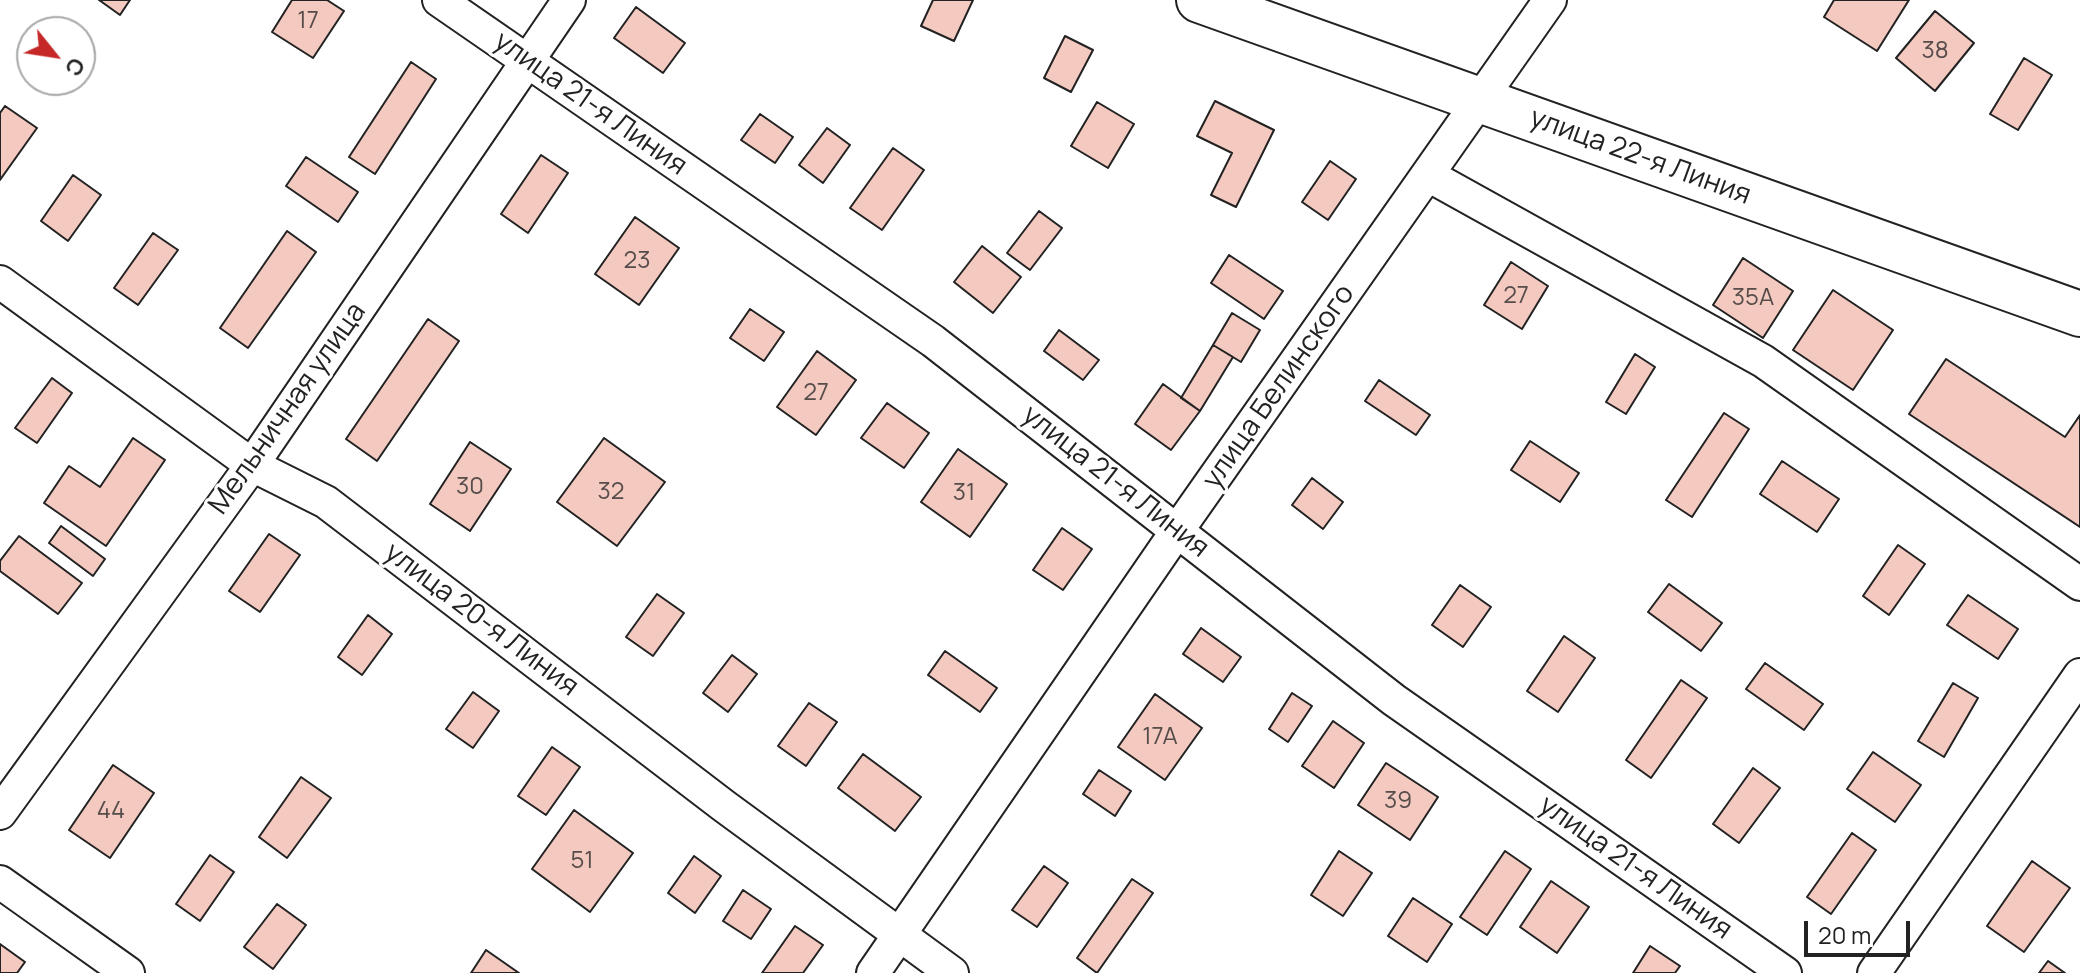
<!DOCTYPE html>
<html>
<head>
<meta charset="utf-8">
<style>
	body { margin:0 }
	#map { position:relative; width:2080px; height:973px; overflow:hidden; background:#fff; font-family:Manrope,sans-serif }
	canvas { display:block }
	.north { position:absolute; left:16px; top:16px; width:80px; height:80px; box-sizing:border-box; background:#fff; border:2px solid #a7a7a7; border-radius:50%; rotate:120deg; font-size:22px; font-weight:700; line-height:32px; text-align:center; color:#222 }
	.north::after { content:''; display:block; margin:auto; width:28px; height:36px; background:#c62828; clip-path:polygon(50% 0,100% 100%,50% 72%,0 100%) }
	.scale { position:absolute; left:1804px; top:921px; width:106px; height:36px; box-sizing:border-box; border:4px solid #222; border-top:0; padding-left:10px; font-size:24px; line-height:28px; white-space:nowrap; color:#222; -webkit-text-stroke:6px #fff; paint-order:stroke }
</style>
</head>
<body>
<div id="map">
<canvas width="2080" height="973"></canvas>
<div class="north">С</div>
<div class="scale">20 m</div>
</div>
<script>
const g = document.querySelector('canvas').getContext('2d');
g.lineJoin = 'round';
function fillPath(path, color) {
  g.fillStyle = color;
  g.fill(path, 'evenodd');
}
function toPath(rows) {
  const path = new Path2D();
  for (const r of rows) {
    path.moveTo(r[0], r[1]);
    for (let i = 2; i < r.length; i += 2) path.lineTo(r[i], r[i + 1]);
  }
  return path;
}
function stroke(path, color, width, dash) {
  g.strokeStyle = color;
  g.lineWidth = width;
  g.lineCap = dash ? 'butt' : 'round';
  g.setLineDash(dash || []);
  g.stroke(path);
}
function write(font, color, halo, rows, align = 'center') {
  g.font = font + ' Manrope,sans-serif';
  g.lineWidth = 6;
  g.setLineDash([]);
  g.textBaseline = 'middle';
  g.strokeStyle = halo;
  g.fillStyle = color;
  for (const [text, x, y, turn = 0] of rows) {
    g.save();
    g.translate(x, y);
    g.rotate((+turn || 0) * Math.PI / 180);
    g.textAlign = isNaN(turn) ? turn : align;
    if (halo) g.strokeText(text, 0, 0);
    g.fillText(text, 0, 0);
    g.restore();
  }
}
const building = toPath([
	[99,0,130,0,120,15,99,0],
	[292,0,327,0,344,11,313,58,272,32,292,0],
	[933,0,973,0,954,41,921,26,933,0],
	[1834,0,1909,0,1877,51,1824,17,1834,0],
	[636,7,685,43,663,73,614,38,636,7],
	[1935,11,1974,43,1935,91,1896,58,1935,11],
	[1065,36,1093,50,1071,92,1044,78,1065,36],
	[2024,58,2052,75,2018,130,1990,114,2024,58],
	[411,62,436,79,375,174,349,157,411,62],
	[1215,101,1274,130,1236,207,1211,195,1232,153,1197,136,1215,101],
	[1097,102,1134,124,1108,168,1071,146,1097,102],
	[5,106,37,128,0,180,0,113,5,106],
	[760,114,793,137,775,163,741,140,760,114],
	[827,128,850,145,823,183,799,165,827,128],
	[893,148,924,170,882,230,850,208,893,148],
	[541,155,568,173,528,233,501,214,541,155],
	[306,157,358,192,338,222,286,186,306,157],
	[1330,161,1356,179,1328,220,1302,202,1330,161],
	[73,175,101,195,68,241,41,221,73,175],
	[1039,211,1062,228,1030,270,1007,253,1039,211],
	[635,217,679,248,639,305,595,274,635,217],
	[287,231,316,252,248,348,220,328,287,231],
	[153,233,178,250,138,305,114,288,153,233],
	[982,246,1021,277,993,313,954,282,982,246],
	[1229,255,1283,291,1264,319,1211,283,1229,255],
	[1743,258,1793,291,1763,338,1713,305,1743,258],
	[1511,262,1548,286,1522,329,1484,305,1511,262],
	[1833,290,1893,330,1853,390,1793,350,1833,290],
	[750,309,784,332,764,361,730,338,750,309],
	[1232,313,1260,330,1241,362,1213,345,1232,313],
	[428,319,459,341,377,461,346,439,428,319],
	[1059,330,1099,360,1083,380,1044,351,1059,330],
	[1213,345,1233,357,1200,411,1181,398,1213,345],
	[817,351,856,380,816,435,777,407,817,351],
	[1635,354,1655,367,1626,414,1606,402,1635,354],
	[1946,359,2065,437,2080,415,2080,527,1909,414,1946,359],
	[52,378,72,393,37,443,15,428,52,378],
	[1379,380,1430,415,1416,435,1365,401,1379,380],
	[1163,384,1200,411,1171,450,1135,424,1163,384],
	[887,403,929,433,904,468,861,438,887,403],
	[1724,413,1749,429,1692,517,1666,500,1724,413],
	[133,438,165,460,106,546,44,503,69,466,100,487,133,438],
	[604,438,665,482,617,546,557,502,604,438],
	[1530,441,1579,473,1560,502,1511,470,1530,441],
	[470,442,511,469,470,531,430,504,470,442],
	[958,449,1007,484,970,537,921,502,958,449],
	[1782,461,1839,499,1817,532,1760,494,1782,461],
	[1312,478,1343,502,1323,529,1292,505,1312,478],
	[61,526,105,559,93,576,49,543,61,526],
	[1062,528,1092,549,1063,590,1033,570,1062,528],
	[269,534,300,555,260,612,229,591,269,534],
	[19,536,82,583,58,614,0,571,0,561,19,536],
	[1898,545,1925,564,1889,615,1863,596,1898,545],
	[1669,584,1722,623,1701,651,1648,612,1669,584],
	[1460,585,1491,607,1463,647,1432,625,1460,585],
	[657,594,684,613,653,656,626,637,657,594],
	[1968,595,2018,629,1998,659,1947,625,1968,595],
	[368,615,392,634,362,675,338,657,368,615],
	[1201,628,1241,657,1223,682,1183,654,1201,628],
	[1564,636,1595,658,1558,712,1527,691,1564,636],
	[945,651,997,688,980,712,928,675,945,651],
	[732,655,757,674,728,712,703,693,732,655],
	[1765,663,1823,704,1804,730,1746,689,1765,663],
	[1681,680,1707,698,1651,778,1626,760,1681,680],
	[1953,683,1978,698,1944,757,1918,741,1953,683],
	[473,692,499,711,473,748,446,729,473,692],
	[1292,693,1312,706,1288,742,1269,729,1292,693],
	[1155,694,1202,728,1165,780,1118,747,1155,694],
	[809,703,837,722,806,766,778,746,809,703],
	[1333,721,1364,743,1334,788,1302,766,1333,721],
	[552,747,580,767,546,815,518,796,552,747],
	[1873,752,1921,785,1895,822,1847,789,1873,752],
	[863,754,921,797,895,831,838,788,863,754],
	[1386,763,1438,797,1410,840,1358,805,1386,763],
	[113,765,154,793,110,858,69,830,113,765],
	[1753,768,1780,788,1739,843,1713,824,1753,768],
	[1099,770,1131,791,1115,816,1083,794,1099,770],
	[301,777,331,798,287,858,259,837,301,777],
	[574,810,633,853,590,912,532,869,574,810],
	[1852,833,1876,850,1831,914,1807,897,1852,833],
	[1339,851,1372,873,1343,916,1311,895,1339,851],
	[1505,851,1531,869,1487,935,1460,917,1505,851],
	[210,855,234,872,200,921,176,904,210,855],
	[694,856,721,876,695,913,668,893,694,856],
	[2032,861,2070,888,2024,952,1987,926,2032,861],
	[1044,866,1068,883,1037,927,1012,910,1044,866],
	[1132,879,1153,893,1097,973,1077,958,1132,879],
	[1551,881,1589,907,1557,953,1520,927,1551,881],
	[743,890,771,909,751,939,723,921,743,890],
	[1413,898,1452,924,1427,962,1388,936,1413,898],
	[277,904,306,925,273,969,244,947,277,904],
	[795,926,823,945,803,973,762,973,795,926],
	[0,944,25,962,17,973,0,973,0,944],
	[1650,946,1680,966,1675,973,1633,973,1650,946],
	[486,950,519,973,471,973,486,950],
	[2048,961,2065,973,2039,973,2048,961]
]);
const minor = toPath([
	[439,0,933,341,1394,700,1785,973],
	[1428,175,1763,361,2080,584],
	[0,282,252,465,326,502,724,806,952,973],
	[0,813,252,465,569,0],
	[0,882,128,973],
	[873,973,1177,531,1550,0],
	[1874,973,2080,675]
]);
const secondary = toPath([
	[1199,0,2080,314]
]);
const numberNames = [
	["17",308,21],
	["38",1935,51],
	["23",637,261],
	["27",1516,296],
	["35А",1753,298],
	["27",816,393],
	["30",470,487],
	["32",611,492],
	["31",964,493],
	["17А",1160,737],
	["39",1398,801],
	["44",111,811],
	["51",582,861]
];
const streetNames = [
	["улица 21-я Линия",590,104,35],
	["улица 22-я Линия",1640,157,20],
	["улица Белинского",1279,387,-55],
	["Мельничная улица",288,409,-55],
	["улица 21-я Линия",1115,482,38],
	["улица 20-я Линия",481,620,37],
	["улица 21-я Линия",1635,868,35]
];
fillPath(building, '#f3c9c0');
stroke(building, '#222', 2);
stroke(minor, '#222', 36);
stroke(secondary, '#222', 48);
stroke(minor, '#fff', 32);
stroke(secondary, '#fff', 44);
write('24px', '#564c4a', null, numberNames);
write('28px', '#222', '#fff', streetNames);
</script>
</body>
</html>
